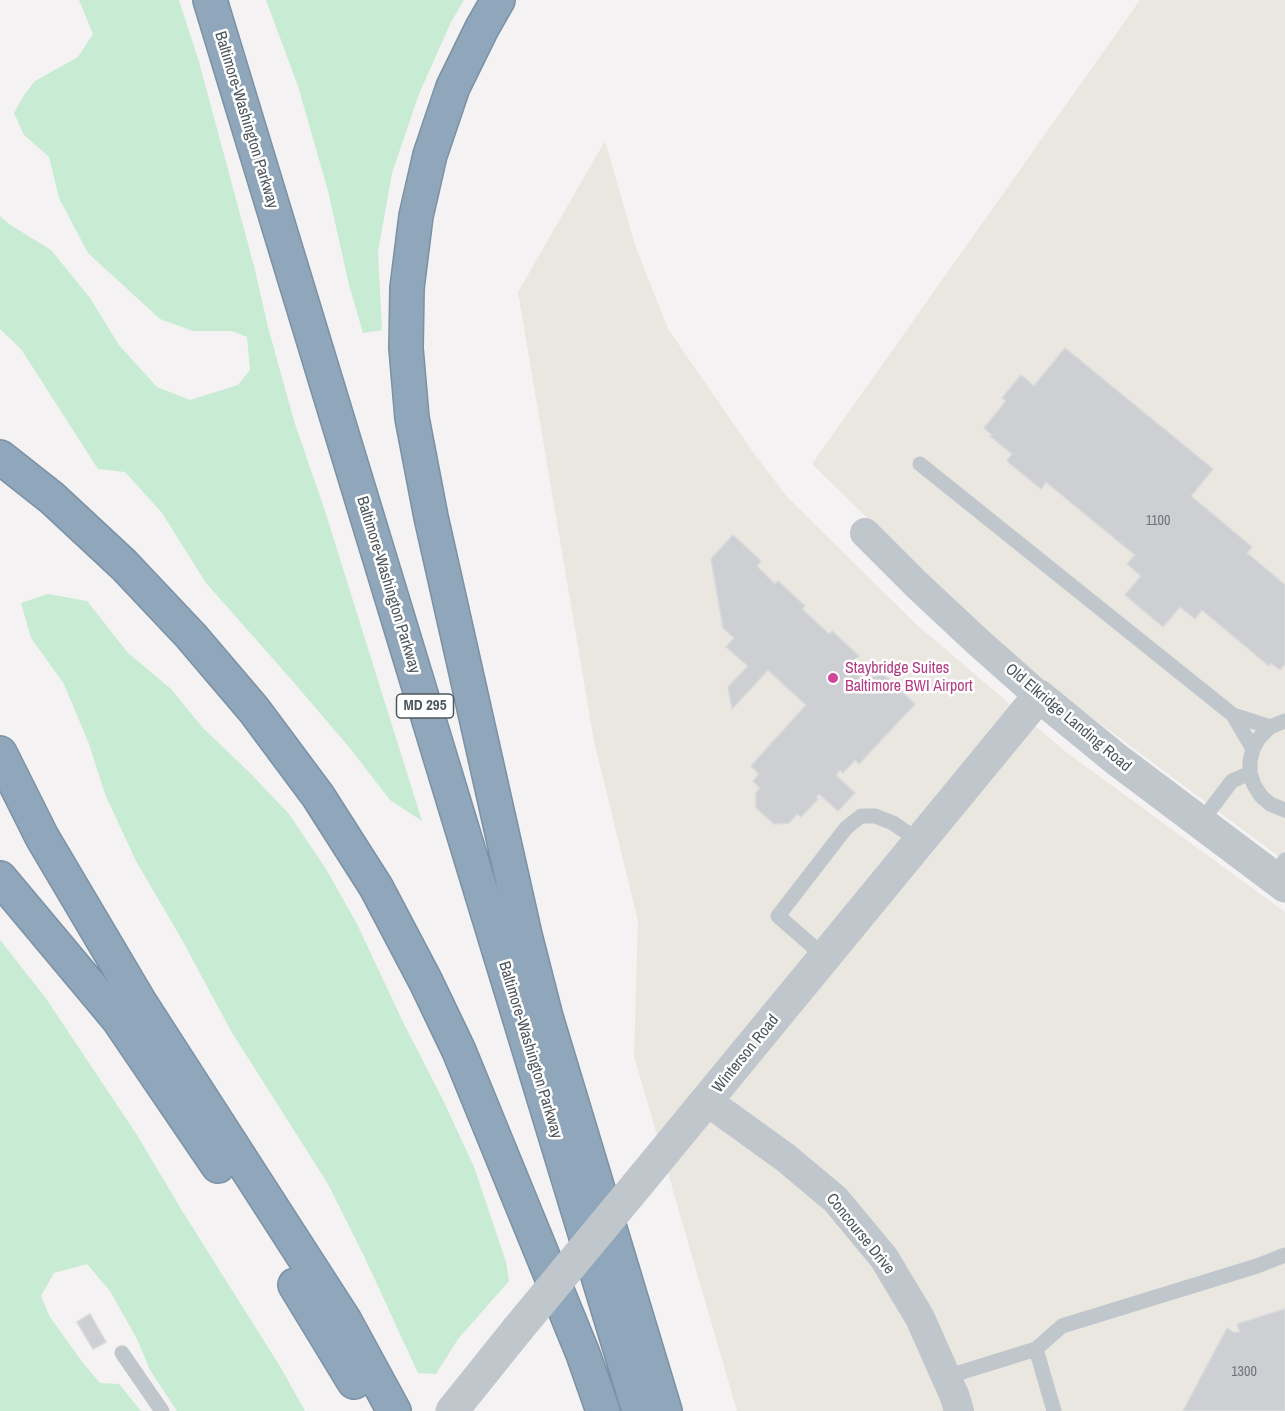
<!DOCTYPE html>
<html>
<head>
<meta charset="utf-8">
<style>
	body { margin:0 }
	canvas { display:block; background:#f4f2f2 }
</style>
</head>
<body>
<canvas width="1285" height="1411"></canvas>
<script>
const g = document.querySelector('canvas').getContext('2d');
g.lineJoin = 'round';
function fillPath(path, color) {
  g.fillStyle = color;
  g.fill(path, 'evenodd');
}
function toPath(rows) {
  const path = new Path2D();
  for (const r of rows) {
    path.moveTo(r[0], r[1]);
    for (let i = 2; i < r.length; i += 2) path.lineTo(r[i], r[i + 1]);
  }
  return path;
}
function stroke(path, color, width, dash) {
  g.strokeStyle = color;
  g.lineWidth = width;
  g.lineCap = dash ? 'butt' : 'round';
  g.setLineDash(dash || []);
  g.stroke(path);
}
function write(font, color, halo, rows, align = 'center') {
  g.font = font + ' "Archivo Narrow",sans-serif';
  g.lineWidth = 5;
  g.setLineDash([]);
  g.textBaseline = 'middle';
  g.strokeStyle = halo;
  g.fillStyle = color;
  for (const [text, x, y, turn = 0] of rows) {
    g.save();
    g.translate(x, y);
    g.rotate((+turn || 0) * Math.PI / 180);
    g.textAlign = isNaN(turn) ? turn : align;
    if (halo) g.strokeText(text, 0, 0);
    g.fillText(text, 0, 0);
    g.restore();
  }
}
const commercial = toPath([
	[1140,0,1285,0,1285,861,1047,684,945,594,812,464],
	[605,141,635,245,668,329,755,455,788,498,917,625,1066,752,1285,912,1285,1411,737,1411,634,1056,638,921,594,741,518,292]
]);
const green = toPath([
	[79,0,179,0,199,62,254,266,268,327,294,421,324,508,422,821,390,800,349,747,290,678,206,583,162,513,125,472,98,469,21,349,0,329,0,216,9,224,51,250,90,298,119,345,157,387,190,400,238,385,250,370,247,337,232,331,193,331,160,319,88,253,59,198,49,157,24,135,14,113,24,95,35,81,78,57,93,34],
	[266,0,464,0,451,22,419,94,392,173,378,252,382,330,363,333,349,285,328,191,298,86],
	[48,594,87,601,128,653,171,689,203,728,250,773,289,814,326,869,357,924,402,1020,442,1098,474,1167,506,1262,509,1281,458,1339,436,1374,418,1373,364,1256,328,1184,231,1031,181,938,136,861,105,794,89,744,64,684,31,638,21,603],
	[0,940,45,997,137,1135,181,1209,281,1368,305,1411,177,1411,150,1370,137,1339,110,1291,87,1264,54,1273,41,1296,50,1317,83,1363,100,1383,119,1384,141,1411,0,1411]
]);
const building = toPath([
	[1065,348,1213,469,1191,496,1252,547,1247,553,1285,585,1285,664,1280,670,1271,663,1269,666,1202,610,1195,619,1180,607,1163,627,1125,595,1141,576,1127,564,1135,555,1046,482,1041,489,1007,461,1012,454,990,436,992,435,984,428,1006,401,1002,398,1021,375,1034,386,1065,348],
	[733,535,761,561,757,566,775,584,778,581,805,606,802,609,829,634,832,631,859,656,855,659,875,677,880,671,915,704,859,764,855,760,843,773,840,770,836,775,855,793,838,811,819,794,816,797,818,799,801,817,797,814,789,823,774,824,756,808,756,793,760,788,753,781,759,774,751,766,806,705,768,670,732,709,728,687,748,666,726,647,734,638,723,628,711,559,733,535],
	[1285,1309,1285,1411,1183,1411,1227,1328,1234,1333,1240,1332,1237,1324,1285,1309],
	[90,1314,106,1342,93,1349,77,1322,90,1314]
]);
const service = toPath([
	[920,464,1233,715,1270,727],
	[1233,715,1253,749],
	[1285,721,1270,727,1259,738,1253,749,1250,761,1250,773,1254,785,1261,796,1270,804,1285,810],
	[1200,823,1232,781,1250,773],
	[1273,877,1285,860],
	[825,957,778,916,846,828,861,816,875,816,893,823,919,841],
	[1036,1349,1062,1326,1257,1266,1285,1255],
	[122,1353,162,1411],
	[946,1377,1036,1349,1054,1411]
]);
const minor = toPath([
	[865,533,917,585,978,642,1039,696],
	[707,1101,786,1158,836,1200,884,1258,920,1318,955,1397,959,1411]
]);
const tertiary = toPath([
	[637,1185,1039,696,1116,759,1285,886],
	[452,1411,517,1330]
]);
const motorway = toPath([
	[210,0,639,1411],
	[498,0,482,28,453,87,430,155,416,216,407,288,406,348,412,418,431,517,525,935,546,1017,665,1411],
	[0,457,52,498,124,565,191,636,254,710,318,796,376,887,426,982,459,1051,583,1354,603,1411],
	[0,753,42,837,139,1001,345,1321,394,1411],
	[0,878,118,1019,218,1166],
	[295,1285,354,1382]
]);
const tertiaryBridge = toPath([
	[517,1330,637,1185]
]);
const markers = [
	[833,678,6,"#d1479c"]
];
const numberNames = [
	["1100",1158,521],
	["1300",1244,1372]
];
const shields = [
	[425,706,57]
];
const shieldNames = [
	["MD 295",425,706]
];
const streetNames = [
	["Baltimore-Washington Parkway",246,120,73],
	["Baltimore-Washington Parkway",388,585,73],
	["Old Elkridge Landing Road",1068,718,40],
	["Baltimore-Washington Parkway",530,1050,73],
	["Winterson Road",746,1054,-51],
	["Concourse Drive",860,1234,51]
];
const hotelNames = [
	["Staybridge Suites",845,669],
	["Baltimore BWI Airport",845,687]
];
fillPath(commercial, '#eae7e0');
fillPath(green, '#c7ebd3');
fillPath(building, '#cdcfd3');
stroke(building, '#d7d9dc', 1.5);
stroke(motorway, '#7b91a6', 36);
stroke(service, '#bfc6cc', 15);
stroke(minor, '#bfc6cc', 30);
stroke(tertiary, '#bfc6cc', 33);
stroke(motorway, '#90a6ba', 33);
stroke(tertiaryBridge, '#bfc6cc', 33);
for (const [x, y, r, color] of markers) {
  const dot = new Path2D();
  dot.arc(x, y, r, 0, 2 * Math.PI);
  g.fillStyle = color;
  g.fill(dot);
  stroke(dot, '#fff', 2);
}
write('14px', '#6c747a', null, numberNames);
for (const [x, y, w] of shields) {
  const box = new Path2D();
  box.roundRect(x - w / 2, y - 12, w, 24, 4.5);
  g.fillStyle = '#fff';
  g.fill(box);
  stroke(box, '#4c565d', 1.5);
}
write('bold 15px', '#4c565d', null, shieldNames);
write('16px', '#4c565d', '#fff', streetNames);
write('16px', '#b23c85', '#fff', hotelNames, 'left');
</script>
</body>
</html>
